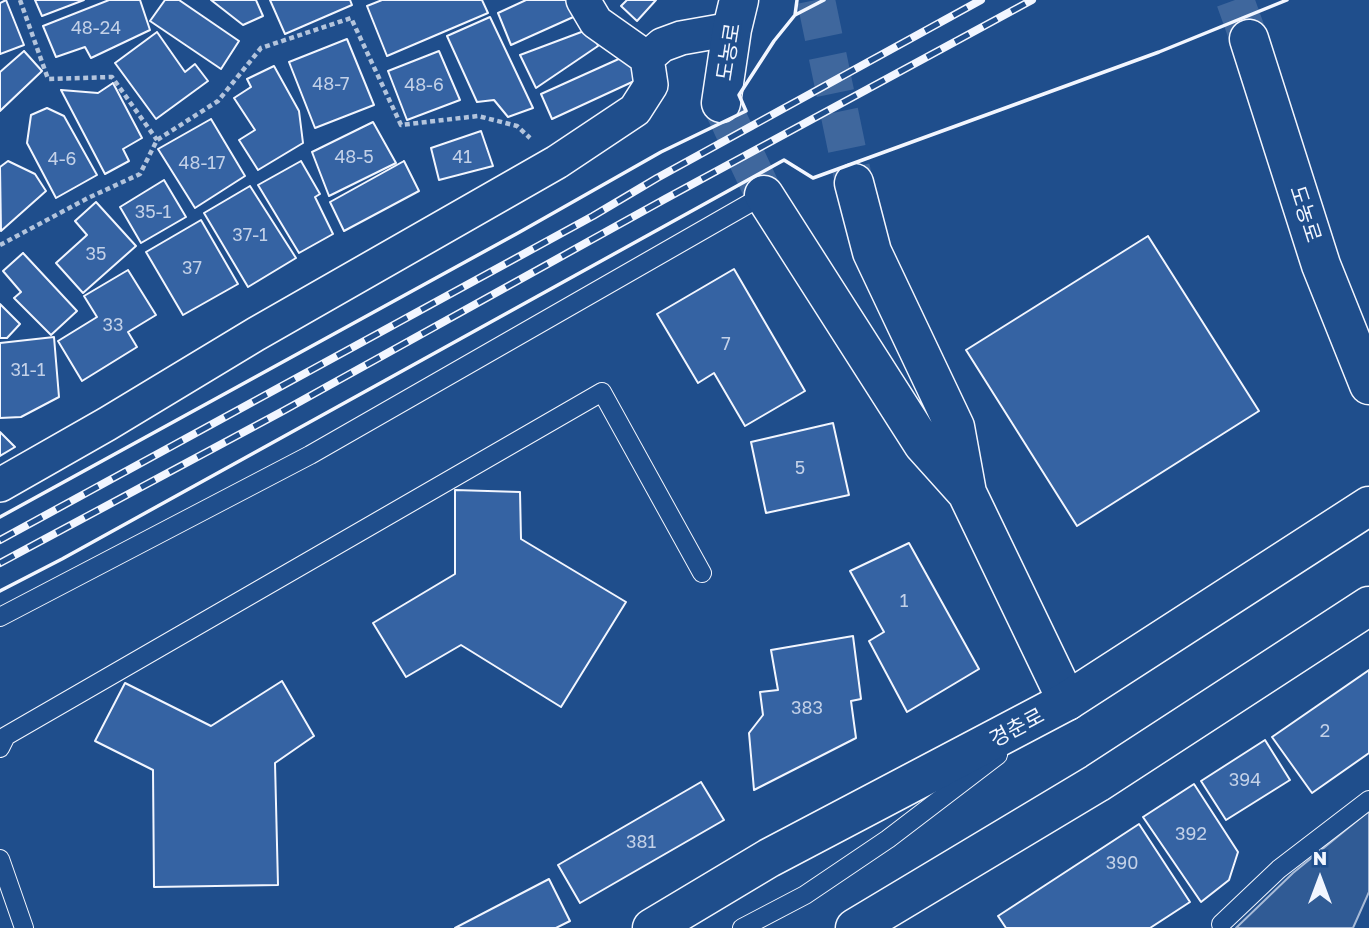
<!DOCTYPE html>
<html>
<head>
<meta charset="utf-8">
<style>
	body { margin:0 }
	#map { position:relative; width:1369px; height:928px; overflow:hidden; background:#1f4e8c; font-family:"Golos Text",sans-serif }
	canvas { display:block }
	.north { position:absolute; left:1285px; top:844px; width:70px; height:70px; -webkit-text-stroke:5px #1f4e8c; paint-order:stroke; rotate:0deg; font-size:19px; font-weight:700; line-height:28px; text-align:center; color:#f2f6ff }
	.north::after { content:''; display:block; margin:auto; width:24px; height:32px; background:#f2f6ff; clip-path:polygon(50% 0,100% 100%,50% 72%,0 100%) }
</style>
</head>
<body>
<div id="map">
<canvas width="1369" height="928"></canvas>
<div class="north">N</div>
</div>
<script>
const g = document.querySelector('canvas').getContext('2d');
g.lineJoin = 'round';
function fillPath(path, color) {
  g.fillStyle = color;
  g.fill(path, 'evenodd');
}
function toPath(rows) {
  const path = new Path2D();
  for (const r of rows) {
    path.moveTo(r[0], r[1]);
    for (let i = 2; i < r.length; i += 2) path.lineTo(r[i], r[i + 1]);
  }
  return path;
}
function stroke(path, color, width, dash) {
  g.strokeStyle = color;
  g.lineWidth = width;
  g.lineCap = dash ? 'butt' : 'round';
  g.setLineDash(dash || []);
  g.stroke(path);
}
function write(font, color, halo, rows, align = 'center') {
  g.font = font + ' "Golos Text","Noto Sans KR",sans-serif';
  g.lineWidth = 5;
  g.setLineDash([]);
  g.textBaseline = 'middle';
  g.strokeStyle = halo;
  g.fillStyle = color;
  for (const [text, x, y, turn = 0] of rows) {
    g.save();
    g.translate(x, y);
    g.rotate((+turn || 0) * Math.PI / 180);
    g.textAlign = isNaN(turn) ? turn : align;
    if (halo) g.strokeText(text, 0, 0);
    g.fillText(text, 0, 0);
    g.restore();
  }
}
const built = toPath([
	[1369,811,1369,892,1353,928,1236,928,1293,873,1369,811]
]);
const building = toPath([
	[6,0,24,45,0,54,0,3,6,0],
	[35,0,84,0,42,16,35,0],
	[109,0,140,0,150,30,91,58,85,47,56,57,43,26,109,0],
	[165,0,179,0,239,41,221,69,150,21,165,0],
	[211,0,256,0,263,16,243,25,211,0],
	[270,0,350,0,352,5,285,34,270,0],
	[382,0,482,0,488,13,387,56,367,6,382,0],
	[526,0,574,0,580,14,511,45,498,13,526,0],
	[627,0,656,0,637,21,621,6,627,0],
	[490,17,533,108,508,117,494,100,477,102,447,36,490,17],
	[592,28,598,46,536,88,520,55,592,28],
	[157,32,185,72,195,64,208,81,156,119,115,63,157,32],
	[347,39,374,105,315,128,289,62,347,39],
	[24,51,42,71,0,111,0,72,24,51],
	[439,51,460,100,407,120,388,71,439,51],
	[632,53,643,77,552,119,541,94,632,53],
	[274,66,299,111,303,143,258,170,239,140,255,130,234,98,251,87,247,79,274,66],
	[113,83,142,138,123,149,129,161,105,174,61,90,98,93,113,83],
	[47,108,64,116,97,175,56,198,27,143,31,115,47,108],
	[211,119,245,176,195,208,158,149,211,119],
	[373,122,396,163,329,196,312,152,373,122],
	[481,131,493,166,439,180,431,148,481,131],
	[8,161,35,174,46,191,1,231,0,167,8,161],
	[301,161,320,194,315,197,333,234,299,253,258,185,301,161],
	[404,161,419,191,344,231,330,202,404,161],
	[164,180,186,217,141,243,120,207,164,180],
	[250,186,296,258,248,287,204,213,250,186],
	[96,202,136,246,83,293,56,263,87,235,75,221,96,202],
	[201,220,238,284,183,315,146,252,201,220],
	[1148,236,1259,411,1077,526,966,350,1148,236],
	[23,253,77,311,51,335,14,298,21,292,3,271,23,253],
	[734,269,805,391,745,426,714,373,698,383,657,314,734,269],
	[128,270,156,315,128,332,137,347,82,381,58,341,97,317,84,296,128,270],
	[0,304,20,324,7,338,0,338,0,304],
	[54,337,59,397,21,417,0,418,0,343,54,337],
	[833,423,849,495,766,513,751,442,833,423],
	[0,432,15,447,0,456,0,432],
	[455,490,520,492,521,539,626,602,561,707,461,645,406,677,373,623,455,574,455,490],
	[909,543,979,669,907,712,869,641,884,632,850,571,909,543],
	[853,636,861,699,851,701,856,738,754,790,749,733,763,715,760,692,778,690,771,650,853,636],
	[1369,670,1369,753,1312,793,1272,737,1369,670],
	[282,681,314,736,275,763,278,885,154,887,153,770,95,741,125,683,211,726,282,681],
	[1265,740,1290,780,1226,820,1201,781,1265,740],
	[701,782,724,820,580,903,558,865,701,782],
	[1194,784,1238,852,1229,880,1201,902,1143,817,1194,784],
	[1139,824,1190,902,1150,928,1006,928,998,916,1139,824],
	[549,879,570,921,556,928,455,928,549,879]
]);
const tertiaryTunnel = toPath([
	[816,0,854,183],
	[1235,0,1249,39],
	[721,103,764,195]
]);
const path = toPath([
	[20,0,48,79,112,77,157,140],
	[0,245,88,198,140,174,157,140,218,101,261,48,351,18,401,125,478,116,517,126,530,138]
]);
const service = toPath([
	[0,617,310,455,764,195],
	[0,748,6,736,602,392,702,573],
	[0,859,24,928],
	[1221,924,1279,869,1369,800],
	[742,928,805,895,888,839,998,755]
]);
const minor = toPath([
	[647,58,662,45,681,38,732,29],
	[0,485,107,424,256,334,557,162,635,110,651,85,647,58,596,22,583,0]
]);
const tertiary = toPath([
	[1249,39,1321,265,1369,385],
	[721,103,732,29,739,0],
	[854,183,872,252,955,427,967,493,1067,701],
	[764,195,923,444,967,493]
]);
const primary = toPath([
	[652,928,769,858,1067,701,1369,506],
	[855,928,1097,783,1369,606]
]);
const rail = toPath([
	[0,540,593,216,657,178,981,0],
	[0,563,283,411,665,199,1032,0]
]);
const wall = toPath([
	[795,15,797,0],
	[0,517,518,233,661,152,746,111,739,95,774,41,795,15,824,0],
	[0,591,62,559,784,160,813,178,1159,52,1287,0]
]);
const numberNames = [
	["48-24",96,28],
	["48-7",331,84],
	["48-6",424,85],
	["48-5",354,157],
	["41",462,157],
	["4-6",62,159],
	["48-17",202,163],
	["35-1",153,212],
	["37-1",250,235],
	["35",96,254],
	["37",192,268],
	["33",113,325],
	["7",726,344],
	["31-1",28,370],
	["5",800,468],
	["1",904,601],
	["383",807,708],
	["2",1325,731],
	["394",1245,780],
	["392",1191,834],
	["381",641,842],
	["390",1122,863]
];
const streetNames = [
	["도농로",729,52,-81],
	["도농로",1305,214,72],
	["경춘로",1017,728,-28]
];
fillPath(built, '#305b95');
stroke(built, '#a8bbd7', 2);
fillPath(building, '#3563a3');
stroke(building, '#f2f6ff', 2);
stroke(tertiaryTunnel, '#3f679d', 38, [38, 19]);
stroke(service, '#f2f6ff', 20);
stroke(minor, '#f2f6ff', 36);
stroke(tertiary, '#f2f6ff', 41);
stroke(primary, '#f2f6ff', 41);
stroke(path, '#b3c4dc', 4.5, [5, 3.5]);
stroke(service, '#1f4e8c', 18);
stroke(minor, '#1f4e8c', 33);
stroke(tertiary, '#1f4e8c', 38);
stroke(primary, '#1f4e8c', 38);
stroke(rail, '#f2f6ff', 8);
stroke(rail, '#1f4e8c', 5, [16]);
stroke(wall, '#f2f6ff', 3.5);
write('18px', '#c3d1e8', null, numberNames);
write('21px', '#f2f6ff', '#1f4e8c', streetNames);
</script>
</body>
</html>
